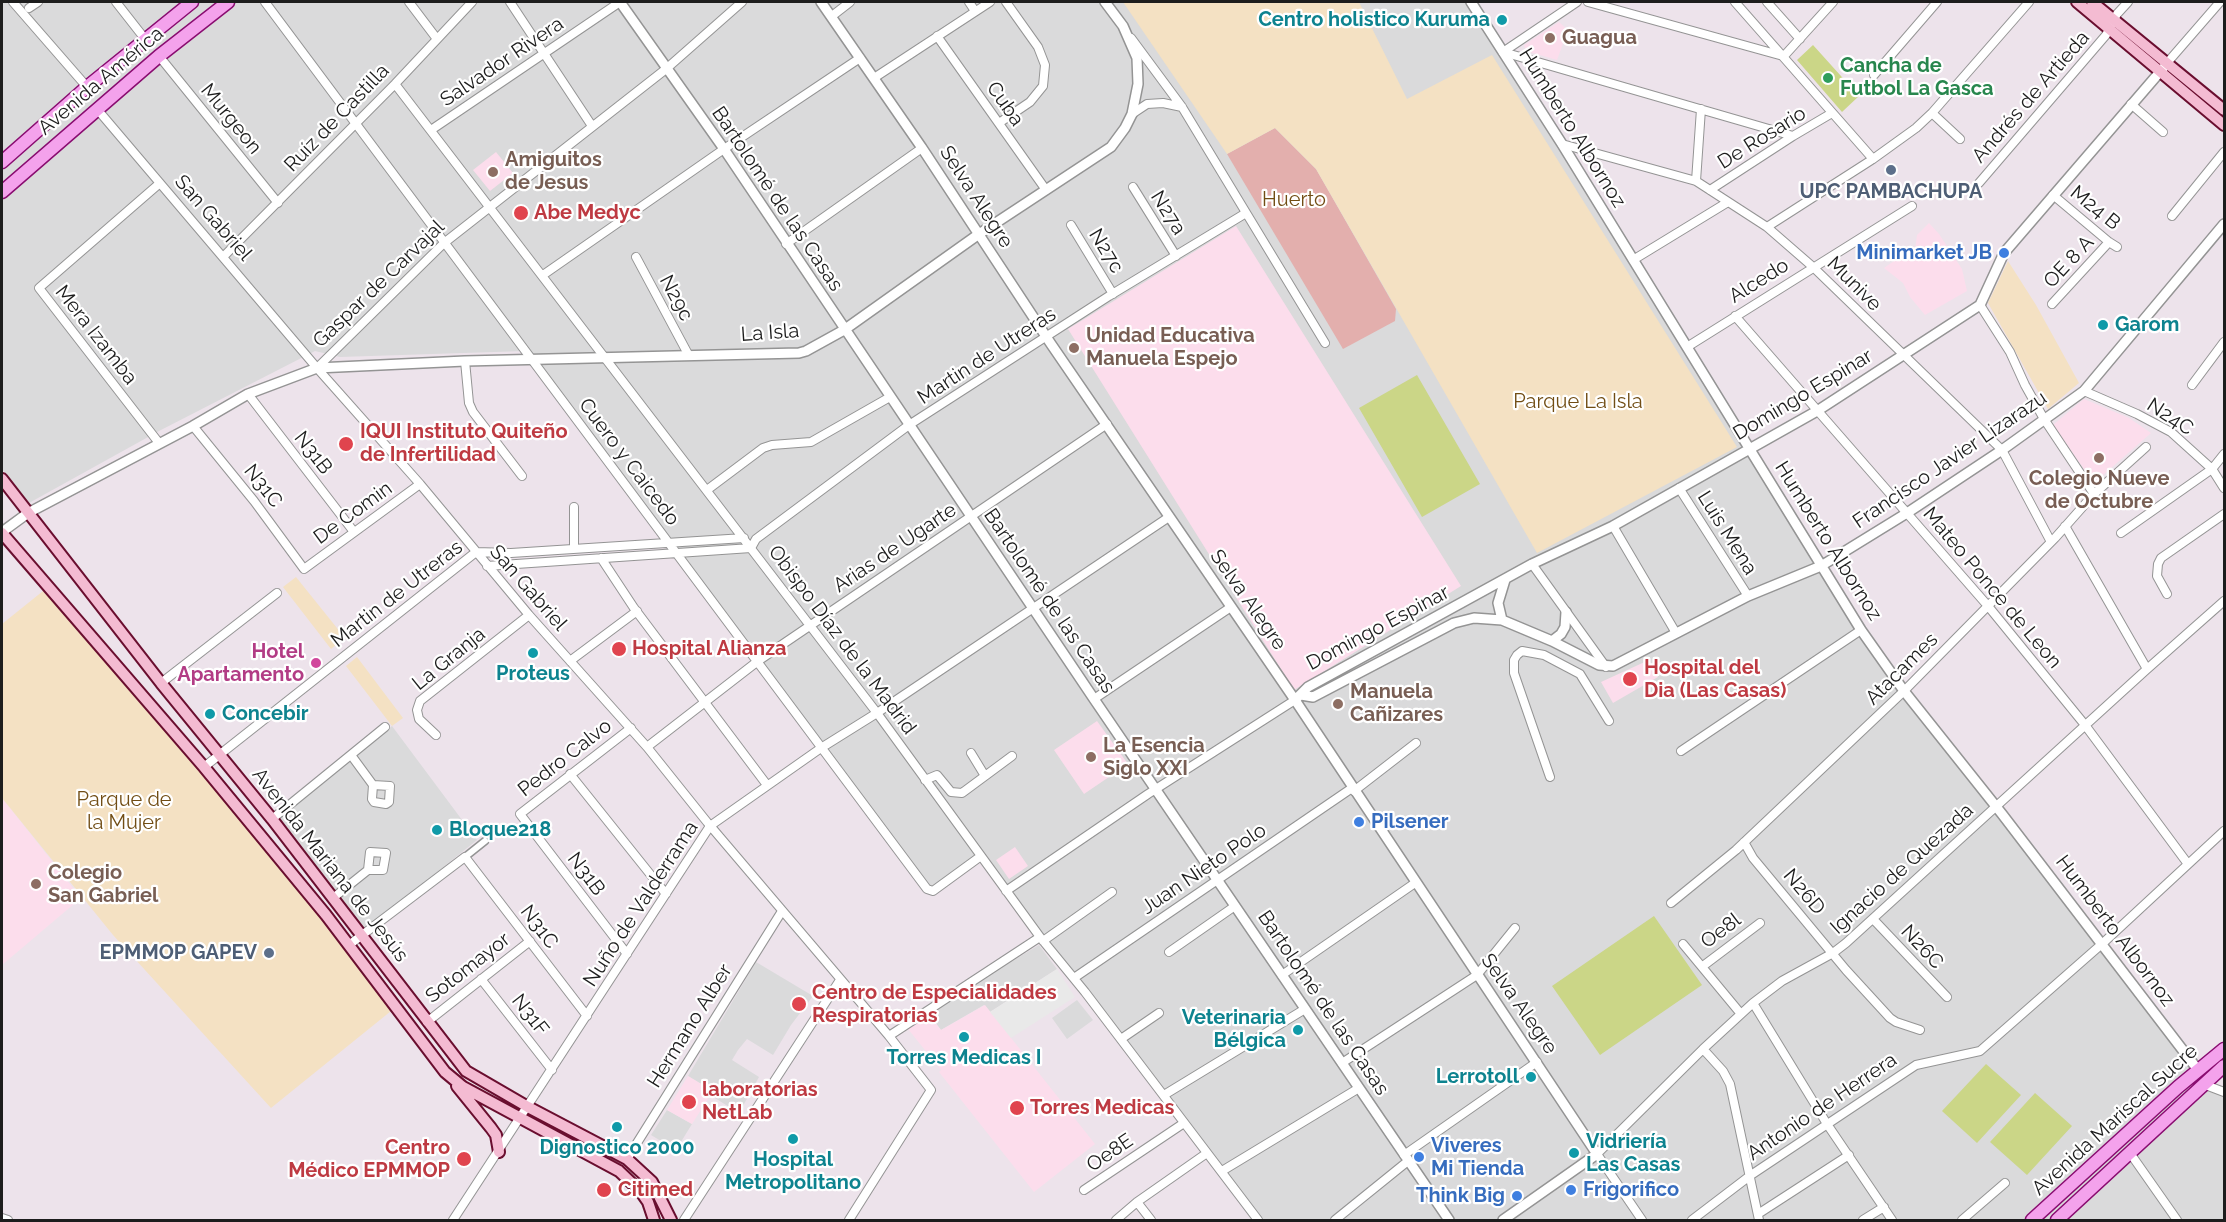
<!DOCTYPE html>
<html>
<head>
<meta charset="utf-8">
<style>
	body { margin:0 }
	#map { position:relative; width:2226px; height:1222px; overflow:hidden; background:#ede3eb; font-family:Raleway,sans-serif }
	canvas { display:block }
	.frame { position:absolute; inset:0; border:3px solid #1d1d1d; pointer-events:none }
</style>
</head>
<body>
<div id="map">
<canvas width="2226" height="1222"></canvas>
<div class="frame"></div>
</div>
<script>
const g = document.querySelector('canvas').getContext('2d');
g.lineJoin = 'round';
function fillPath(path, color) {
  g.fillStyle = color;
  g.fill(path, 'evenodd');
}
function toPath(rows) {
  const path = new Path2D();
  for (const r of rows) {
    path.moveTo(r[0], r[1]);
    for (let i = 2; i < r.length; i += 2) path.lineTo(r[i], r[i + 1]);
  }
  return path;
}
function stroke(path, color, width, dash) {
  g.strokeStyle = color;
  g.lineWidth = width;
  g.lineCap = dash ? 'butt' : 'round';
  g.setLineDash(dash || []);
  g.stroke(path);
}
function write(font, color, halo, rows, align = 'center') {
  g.font = font + ' Raleway,sans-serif';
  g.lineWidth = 4.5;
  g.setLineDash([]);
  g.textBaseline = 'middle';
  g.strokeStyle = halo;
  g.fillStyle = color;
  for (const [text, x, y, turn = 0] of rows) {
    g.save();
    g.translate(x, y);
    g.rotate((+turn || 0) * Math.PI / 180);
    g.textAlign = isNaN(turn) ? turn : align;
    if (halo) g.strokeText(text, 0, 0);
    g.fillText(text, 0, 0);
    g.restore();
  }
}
const residential = toPath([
	[2,2,1471,2,1904,691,2198,1070,2203,1084,2224,1092,2224,1220,1258,1220,982,856,933,891,525,351,340,357,315,351,159,431,29,503,2,469],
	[392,726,477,840,364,931,277,819],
	[1039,945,1057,969,990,1012,984,1005,941,1030,927,1012],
	[756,962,813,996,791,1025,773,1055,747,1039,738,1050,732,1060,759,1077,739,1113,710,1095,712,1091,688,1076],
	[1077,1000,1093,1020,1067,1039,1052,1018],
	[667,1110,692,1124,676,1150,651,1135]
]);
const education = toPath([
	[1559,22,1568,30,1557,60,1526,51,1524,45],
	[496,152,513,173,490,191,473,170],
	[1929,223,1939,234,1962,269,1967,291,1925,315,1910,297,1903,283,1884,268,1897,259,1915,250,1917,235],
	[1236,226,1461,586,1294,690,1068,329],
	[2084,399,2129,418,2151,433,2094,483,2053,425],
	[1649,660,1658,677,1613,703,1601,682],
	[1097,721,1128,764,1084,794,1054,750],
	[2,798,81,898,2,965],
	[1015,847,1028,866,1009,879,996,860],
	[985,1005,1095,1144,1034,1192,939,1072,941,1070,904,1024,927,1012,941,1030],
	[688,1076,713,1091,692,1124,667,1110]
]);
const grass = toPath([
	[1275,128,1316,169,1396,309,1395,321,1343,349,1227,154]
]);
const park = toPath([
	[1123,2,1359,2,1407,99,1492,55,1737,447,1537,553,1316,169,1275,128,1227,154],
	[2008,261,2036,305,2079,383,2048,409,1988,303],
	[296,577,345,638,331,649,283,587],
	[48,587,154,709,396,1007,271,1108,113,935,2,798,2,624],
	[357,657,403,718,392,726,346,666]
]);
const pitch = toPath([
	[1813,45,1859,96,1842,112,1797,60],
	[1417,375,1480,484,1422,517,1359,408],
	[1654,916,1702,985,1600,1055,1552,986],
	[1986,1064,2021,1095,1977,1143,1942,1111],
	[2035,1093,2072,1126,2027,1175,1990,1142]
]);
const parking = toPath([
	[1057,969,1075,997,1011,1038,990,1012]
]);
const pedestrian = toPath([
	[465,857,485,841]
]);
const minor = toPath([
	[13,2,87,87],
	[116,2,145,39],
	[265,2,927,889,933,891,981,856],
	[409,2,437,39],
	[510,2,592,126],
	[969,2,975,11],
	[1588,2,1783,56],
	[1735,2,1873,159],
	[1767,2,1800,39],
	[29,8,38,2],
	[832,16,850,2],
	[937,36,1046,190],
	[1131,38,1182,107,1325,343],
	[1503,52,1793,136],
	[1503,52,1577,2],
	[159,56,278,203],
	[1784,56,1833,2],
	[2167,63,2220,2],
	[1874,75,1937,2],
	[874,78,990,2],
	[395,84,877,713,1040,937,1085,992,1258,1220],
	[2131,104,2163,132],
	[97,109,317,368,420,484,529,615,647,747,707,822,889,1036,931,1090,849,1220],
	[1932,113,1960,139],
	[1132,114,1147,104,1163,103,1182,107],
	[999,123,1030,102,1043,86,1045,65,1038,47,1006,2],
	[431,130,620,2],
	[1562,144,1696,181,1767,227,1813,267,2002,450,2051,542],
	[1696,181,1701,109],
	[1979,183,2106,35,2117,14,2128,2],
	[1133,187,1176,256],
	[1710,190,1793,136,1832,113],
	[2053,195,2109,242,2117,247],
	[2172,216,2224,152],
	[1071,225,1113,294],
	[1767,227,1873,159,1916,128,1932,113,2029,2],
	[786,244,922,148],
	[224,256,395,84,472,2],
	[636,257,688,354],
	[1633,260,1728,202],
	[543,275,724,149,860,58],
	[2052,304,2109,242],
	[1980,305,2010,352,2025,385,2044,419,2094,494],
	[1735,316,1988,606,2085,725,2188,864],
	[1687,347,1912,206],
	[465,361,469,403,473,412,522,476],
	[317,368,444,243,666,69,742,2],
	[2192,385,2224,342],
	[2084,391,2137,414,2171,432,2212,469,2224,488],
	[248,394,354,532],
	[193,426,254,501,304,569,420,484],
	[159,443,39,288,160,183],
	[1679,488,1748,596],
	[707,490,763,448,772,445,811,442,890,397],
	[574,507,574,548],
	[1613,526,1676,633],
	[2065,526,2147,669],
	[2121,533,2212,469,2224,454],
	[601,558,634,608,767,785],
	[1532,564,1606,667],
	[487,566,751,548,756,539,909,425,1109,296,1246,213],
	[2167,594,2157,576,2158,564,2161,558,2224,514],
	[570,661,637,611],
	[161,683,277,593],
	[1094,699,1231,607],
	[436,735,419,719,417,710,420,701,529,615],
	[647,747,758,661,1107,424],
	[1681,751,1861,630],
	[351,755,373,785,372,799,374,802,386,804,389,802,390,786,373,785],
	[204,767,476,552,511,553,744,538],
	[570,774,666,894],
	[985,776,1012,756],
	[1550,777,1514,673,1514,660,1517,655,1522,651,1544,655,1580,674,1609,721],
	[925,780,937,775,951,792,962,793,985,776,971,753],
	[1354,791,1416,743],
	[272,819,385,727],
	[1744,842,1753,858,1846,970,1890,1018,1896,1022,1920,1030],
	[1006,891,1148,794,1295,700],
	[333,898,368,870,383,870,386,853,370,852,368,870],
	[1671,903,1736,850,1904,691,2055,538,2094,494,2146,447],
	[1873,919,1947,997],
	[1043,941,1112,892],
	[1683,944,1741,1014],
	[349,945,465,857,587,1016],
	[1169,952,1235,906],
	[627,954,520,814,631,728],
	[1703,966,1760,923],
	[1282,975,1415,883],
	[1074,978,1352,788],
	[481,979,552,1070],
	[1753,1003,1827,1124,1892,1220],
	[427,1022,530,941],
	[889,1036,1040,937],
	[1121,1039,1159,1013],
	[1703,1049,1723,1071,1730,1084,1759,1220],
	[1342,1063,1477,975,1515,928],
	[2203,1084,2224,1092],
	[1164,1095,1305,1009],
	[2130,1153,2177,1220],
	[1404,1155,1537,1062],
	[627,1159,782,911],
	[1222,1171,1359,1088],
	[1084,1190,1184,1123],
	[1137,1202,1151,1220],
	[1758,1214,1849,1155],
	[2,1218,8,1220],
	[453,1220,710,826,821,748,877,713,1169,517],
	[684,1220,840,980],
	[1116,1220,1137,1202,1207,1153],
	[1335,1220,1408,1161],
	[1642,1220,1597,1154,1703,1049,1753,1003,1782,981,1833,953,1846,943,2146,670,2224,601],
	[1692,1220,1751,1175,1916,1065,1980,1051,2103,943,2224,831],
	[1863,1220,1884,1207],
	[1962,1220,2005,1183]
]);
const tertiary = toPath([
	[620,2,724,149,1094,699,1449,1220],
	[821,2,922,148,1051,344,1295,700,1597,1154,1503,1220],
	[1471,2,1562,144,1861,630,1904,691,2002,814,2198,1070],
	[2,532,28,513,193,426,248,394,317,368,465,361,799,353,806,351,844,330,979,234,1111,147,1125,128,1132,114,1138,84,1137,58,1123,26,1105,2],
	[1502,620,1498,603,1505,580],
	[1552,641,1561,634,1565,627,1566,612],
	[1301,695,1313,697,1454,623,1474,618,1502,620,1552,641,1599,665,1613,666,1748,596,1821,566,1907,513,2002,450,2084,391,2224,224],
	[1297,698,1308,687,1532,564,1613,526,1817,411,1980,305,2004,253,2165,66]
]);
const secondary = toPath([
	[2077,2,2224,125],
	[2092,2,2224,110],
	[2,479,161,683,272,819,466,1071,528,1107,627,1159,652,1182,671,1220],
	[2,533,204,767,326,915,445,1072,463,1087,619,1171,641,1192,648,1202,654,1220],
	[457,1086,491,1128,496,1135,499,1152]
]);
const primary = toPath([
	[2,162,87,87,192,2],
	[2,192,159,56,228,2],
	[2032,1220,2178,1087,2224,1049],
	[2057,1220,2224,1066]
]);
const markers = [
	[1502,20,6,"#0f9aa8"],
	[1550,38,6,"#8d6e63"],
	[1828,78,6,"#2e9e5b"],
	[1891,170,6,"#5c6f8a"],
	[493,172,6,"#8d6e63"],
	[521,213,8,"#e0444e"],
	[2004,253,6,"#3f7fe0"],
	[2103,325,6,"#0f9aa8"],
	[1074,348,6,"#8d6e63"],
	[346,444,8,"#e0444e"],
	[2099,458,6,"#8d6e63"],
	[619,649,8,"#e0444e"],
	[533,653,6,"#0f9aa8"],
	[316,663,6,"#d1479c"],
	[1630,679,8,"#e0444e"],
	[1338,704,6,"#8d6e63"],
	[210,714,6,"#0f9aa8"],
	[1091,757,6,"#8d6e63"],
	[1359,822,6,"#3f7fe0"],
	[437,830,6,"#0f9aa8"],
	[36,884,6,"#8d6e63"],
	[269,953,6,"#5c6f8a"],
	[799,1004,8,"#e0444e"],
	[1298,1030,6,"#0f9aa8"],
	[964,1037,6,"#0f9aa8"],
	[1531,1077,6,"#0f9aa8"],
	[689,1102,8,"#e0444e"],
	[1017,1108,8,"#e0444e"],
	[617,1127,6,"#0f9aa8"],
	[793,1139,6,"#0f9aa8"],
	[1574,1153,6,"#0f9aa8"],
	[1419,1157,6,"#3f7fe0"],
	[464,1159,8,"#e0444e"],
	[604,1190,8,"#e0444e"],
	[1571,1190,6,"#3f7fe0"],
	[1517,1196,6,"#3f7fe0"]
];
const cultureNames = [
	["Centro holistico Kuruma",1490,20,"right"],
	["Garom",2115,325],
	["Proteus",533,674,"center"],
	["Concebir",222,714],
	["Bloque218",449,830],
	["Veterinaria",1286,1018,"right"],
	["Bélgica",1286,1041,"right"],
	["Torres Medicas I",964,1058,"center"],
	["Lerrotoll",1519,1077,"right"],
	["Vidriería",1586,1142],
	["Las Casas",1586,1165],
	["Dignostico 2000",617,1148,"center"],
	["Hospital",793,1160,"center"],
	["Metropolitano",793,1183,"center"]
];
const educationNames = [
	["Guagua",1562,38],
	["Amiguitos",505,160],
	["de Jesus",505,183],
	["Unidad Educativa",1086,336],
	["Manuela Espejo",1086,359],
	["Colegio Nueve",2099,479,"center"],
	["de Octubre",2099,502,"center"],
	["Manuela",1350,692],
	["Cañizares",1350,715],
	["La Esencia",1103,746],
	["Siglo XXI",1103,769],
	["Colegio",48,873],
	["San Gabriel",48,896]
];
const streetNames = [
	["Salvador Rivera",502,62,-34],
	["Avenida América",101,81,-40],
	["Andrés de Artieda",2031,97,-49],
	["Cuba",1005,104,55],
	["Ruíz de Castilla",337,118,-46],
	["Murgeon",231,119,51],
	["Humberto Albornoz",1572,128,58],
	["De Rosario",1762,138,-32],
	["Selva Alegre",976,197,57],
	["Bartolomé de las Casas",777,199,56],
	["M24 B",2095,208,39],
	["N27a",1168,213,58],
	["San Gabriel",213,218,49],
	["N27c",1106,251,59],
	["OE 8 A",2069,262,-47],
	["Alcedo",1759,281,-32],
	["Gaspar de Carvajal",379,284,-44],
	["Munive",1854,284,45],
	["N29c",676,298,62],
	["La Isla",770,333,-4],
	["Mera Izamba",96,335,52],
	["Martin de Utreras",987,356,-33],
	["Domingo Espinar",1803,395,-31],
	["N24C",2170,417,33],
	["N31B",313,453,52],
	["Francisco Javier Lizarazu",1950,460,-34],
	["Cuero y Caicedo",629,462,53],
	["N31C",263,486,52],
	["De Comin",353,513,-36],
	["Luis Mena",1727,533,58],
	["Humberto Albornoz",1828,541,58],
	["Arias de Ugarte",895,548,-34],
	["San Gabriel",528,588,49],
	["Mateo Ponce de Leon",1992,588,50],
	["Martin de Utreras",397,594,-38],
	["Selva Alegre",1248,600,55],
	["Bartolomé de las Casas",1049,601,56],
	["Domingo Espinar",1378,628,-28],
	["Obispo Díaz de la Madrid",842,640,53],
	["La Granja",449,659,-39],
	["Atacames",1902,669,-45],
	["Pedro Calvo",565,758,-38],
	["Avenida Mariana de Jesús",330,865,52],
	["Juan Nieto Polo",1204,869,-34],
	["Ignacio de Quezada",1902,869,-42],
	["N31B",586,874,53],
	["N26D",1804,892,50],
	["Nuño de Valderrama",641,904,-57],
	["N31C",539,927,53],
	["Oe8l",1721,931,-37],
	["Humberto Albornoz",2115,931,53],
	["N26C",1922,947,47],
	["Sotomayor",468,968,-38],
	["Bartolomé de las Casas",1323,1003,56],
	["Selva Alegre",1519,1004,55],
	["N31F",530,1015,52],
	["Hermano Alber",690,1026,-58],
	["Antonio de Herrera",1822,1107,-34],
	["Avenida Mariscal Sucre",2115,1120,-42],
	["Oe8E",1110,1153,-34]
];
const leisureNames = [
	["Cancha de",1840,66],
	["Futbol La Gasca",1840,89]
];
const serviceNames = [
	["UPC PAMBACHUPA",1891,192],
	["EPMMOP GAPEV",257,953,"right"]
];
const parkNames = [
	["Huerto",1294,200],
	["Parque La Isla",1578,402],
	["Parque de",124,800],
	["la Mujer",124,823]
];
const healthNames = [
	["Abe Medyc",534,213],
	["IQUI Instituto Quiteño",360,432],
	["de Infertilidad",360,455],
	["Hospital Alianza",632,649],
	["Hospital del",1644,668],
	["Dia (Las Casas)",1644,691],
	["Centro de Especialidades",812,993],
	["Respiratorias",812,1016],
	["laboratorias",702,1090],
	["NetLab",702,1113],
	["Torres Medicas",1030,1108],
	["Centro",450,1148,"right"],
	["Médico EPMMOP",450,1171,"right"],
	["Citimed",618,1190]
];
const shopNames = [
	["Minimarket JB",1992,253,"right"],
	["Pilsener",1371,822],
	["Viveres",1431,1146],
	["Mi Tienda",1431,1169],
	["Frigorifico",1583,1190],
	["Think Big",1505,1196,"right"]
];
const hotelNames = [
	["Hotel",304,652],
	["Apartamento",304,675]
];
fillPath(residential, '#dadadb');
fillPath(education, '#fcddec');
fillPath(grass, '#e3afad');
fillPath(park, '#f4e1c3');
fillPath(pitch, '#cbd687');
fillPath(parking, '#e9e9e9');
stroke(pedestrian, '#949494', 9);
stroke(minor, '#949494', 10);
stroke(tertiary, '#949494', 12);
stroke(secondary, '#6a0e2f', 14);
stroke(primary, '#890c70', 15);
stroke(pedestrian, '#fff', 6);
stroke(minor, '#fff', 8);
stroke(tertiary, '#fff', 9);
stroke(secondary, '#f4bbd2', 10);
stroke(primary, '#f4a2ec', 12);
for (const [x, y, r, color] of markers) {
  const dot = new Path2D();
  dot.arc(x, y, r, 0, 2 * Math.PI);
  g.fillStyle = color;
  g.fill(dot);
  stroke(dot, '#fff', 2);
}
write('bold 20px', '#0d838f', '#fff', cultureNames, 'left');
write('bold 20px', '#785e54', '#fff', educationNames, 'left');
write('20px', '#1d1d1d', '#fff', streetNames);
write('bold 20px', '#27864d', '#fff', leisureNames, 'left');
write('bold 20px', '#4e5e75', '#fff', serviceNames);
write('20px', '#714d14', '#fff', parkNames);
write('bold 20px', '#be3a42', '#fff', healthNames, 'left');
write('bold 20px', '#366cbe', '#fff', shopNames, 'left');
write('bold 20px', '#b23c85', '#fff', hotelNames, 'right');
</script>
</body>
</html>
